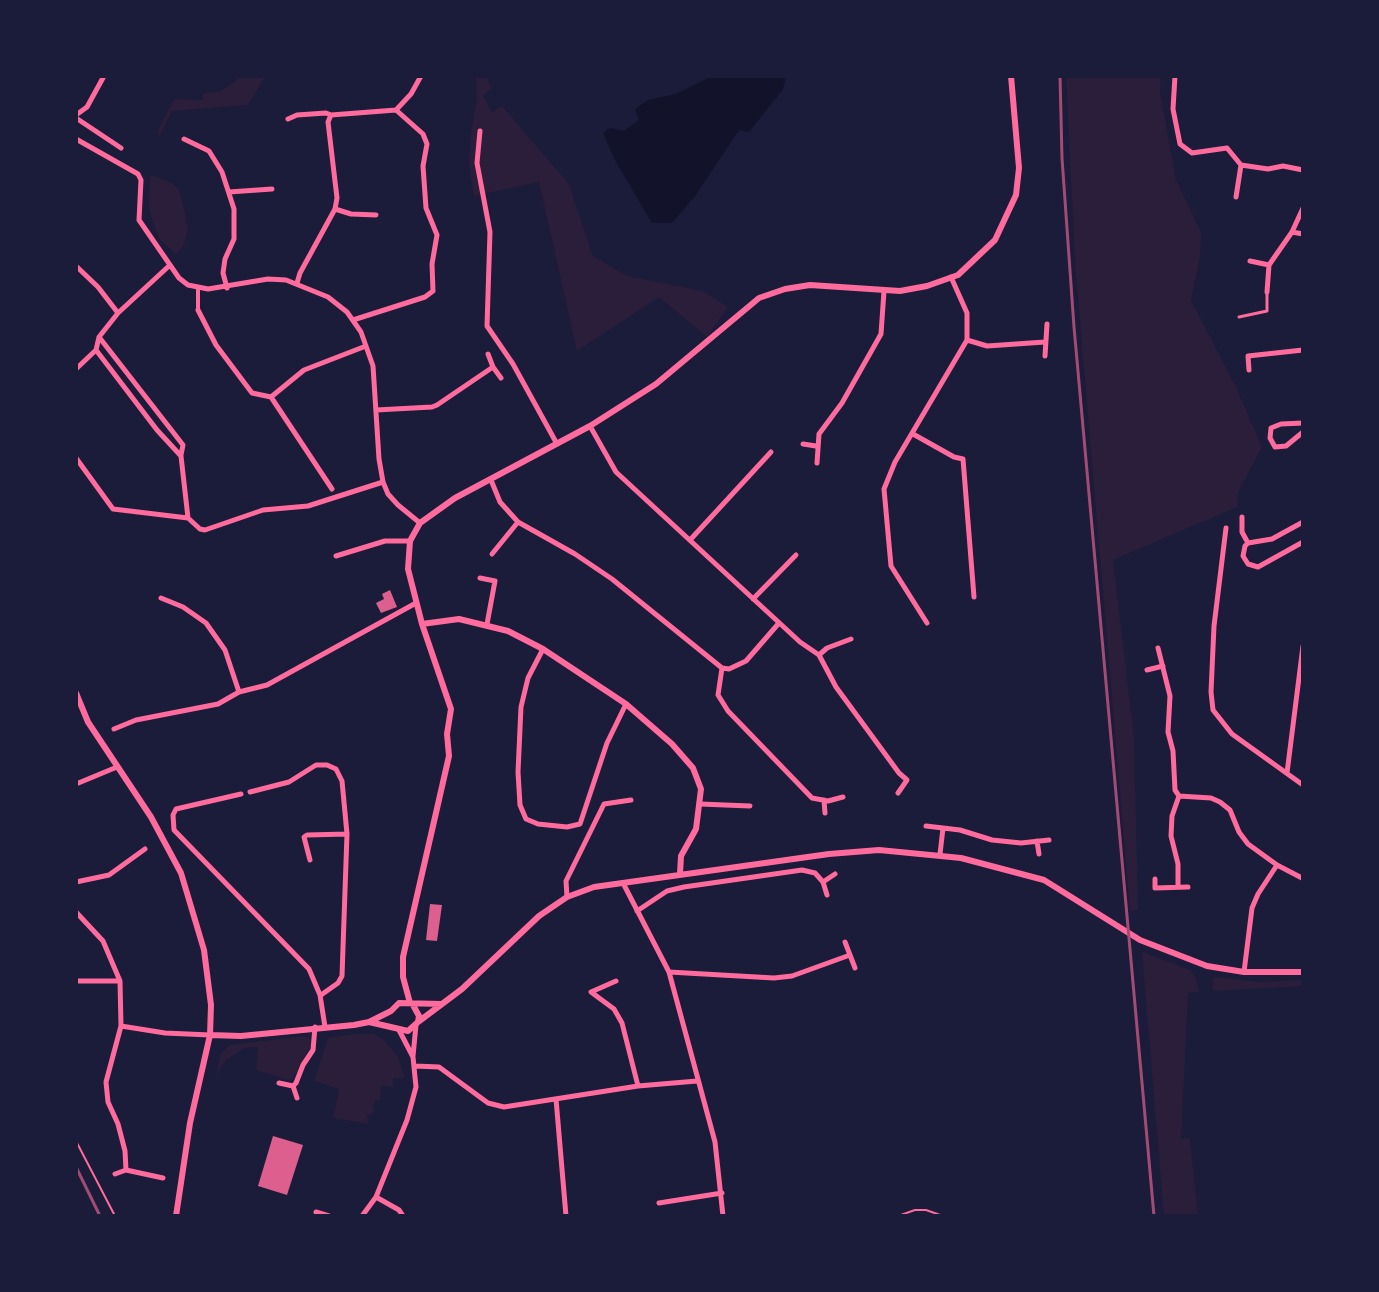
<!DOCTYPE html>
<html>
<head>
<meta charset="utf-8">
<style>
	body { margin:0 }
	#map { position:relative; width:1379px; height:1292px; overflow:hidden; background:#1b1b3a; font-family:"Roboto Condensed",sans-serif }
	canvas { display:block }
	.frame { position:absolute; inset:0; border:78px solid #1b1b3a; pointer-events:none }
</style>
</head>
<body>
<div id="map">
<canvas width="1379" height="1292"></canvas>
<div class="frame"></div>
</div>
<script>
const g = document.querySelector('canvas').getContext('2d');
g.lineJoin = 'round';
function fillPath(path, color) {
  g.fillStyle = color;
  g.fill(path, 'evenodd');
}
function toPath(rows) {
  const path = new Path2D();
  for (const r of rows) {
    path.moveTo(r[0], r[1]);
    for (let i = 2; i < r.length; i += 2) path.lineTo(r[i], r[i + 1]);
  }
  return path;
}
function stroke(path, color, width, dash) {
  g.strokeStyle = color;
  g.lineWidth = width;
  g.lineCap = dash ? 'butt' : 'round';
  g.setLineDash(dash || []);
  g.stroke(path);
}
const green = toPath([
	[242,76,283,76,264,78,248,105,172,111,159,138,157,132,174,99,203,100,203,93,219,92],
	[476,76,486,76,492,88,483,96,492,112,502,106,569,184,593,256,627,276,703,291,728,307,707,337,659,297,577,351,539,182,474,196,469,165,471,132,477,100],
	[1066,76,1161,76,1160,92,1176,180,1201,232,1200,257,1191,300,1236,387,1262,447,1238,492,1237,507,1113,560,1134,738,1138,910,1130,911,1075,262],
	[152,175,172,183,179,190,185,213,188,231,183,247,176,254,160,240,153,223,149,208,150,177],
	[1142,952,1191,970,1196,979,1199,992,1188,993,1181,1139,1190,1138,1198,1216,1164,1216],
	[1216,977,1260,982,1303,980,1303,986,1213,991,1213,978],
	[354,1034,374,1034,383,1039,398,1056,405,1078,393,1078,393,1087,381,1086,380,1101,376,1100,373,1105,374,1114,367,1115,368,1124,333,1118,339,1089,314,1081,328,1038],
	[303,1036,309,1038,311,1045,294,1078,288,1080,256,1070,258,1047,244,1048,226,1060,216,1075,221,1053,230,1045]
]);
const water = toPath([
	[712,76,786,76,783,89,749,132,739,130,695,196,672,223,652,223,615,160,603,133,610,128,624,131,639,120,635,109,648,100,676,94]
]);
const building = toPath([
	[390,590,397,607,381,613,376,603,384,599,382,594],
	[430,904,442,905,437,941,426,940],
	[273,1136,303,1145,287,1195,258,1186]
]);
const path = toPath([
	[76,1141,115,1216],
	[898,1216,915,1210,926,1210,943,1216]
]);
const service = toPath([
	[1239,317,1267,311,1267,292]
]);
const pedestrian = toPath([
	[198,288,198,310]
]);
const minor = toPath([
	[1175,76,1173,109,1180,144,1192,153,1227,148,1241,165,1268,169,1283,166,1303,170],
	[76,115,87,107,104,76],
	[76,118,121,148],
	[288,119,297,115,326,113,331,115],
	[480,131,477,163,490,232,487,326,513,364,557,444],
	[76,139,138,174,141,180,139,220,179,278,188,285,208,289,268,279,286,280,328,297,347,312,361,332,373,366,379,459,383,482,388,494,398,505,420,523],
	[184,139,209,151,222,172,234,209,234,239,225,259,223,273,227,288],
	[229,192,272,189],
	[1236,197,1241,165],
	[335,209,351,214,376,215],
	[1292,232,1303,234],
	[1250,261,1269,265],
	[76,266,98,287,118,313],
	[297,283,300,273,335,209,337,198,328,122,331,115,396,110,411,94,421,76],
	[1267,292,1269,265,1292,232,1303,208],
	[198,310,216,345,252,393,271,397,304,370,366,346],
	[353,320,425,297,433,291,432,264,437,235,426,208,423,166,427,144,423,134,396,110],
	[99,337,183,445,181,455],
	[967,340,987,346,1045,342],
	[96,350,157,430,181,456,188,518],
	[1045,356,1047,324],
	[493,367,501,378],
	[76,369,96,350,99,337,118,313,170,265],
	[1249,370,1248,356,1303,350],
	[271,397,332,489],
	[376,410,432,407,437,405,493,367,488,354],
	[1303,423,1281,424,1271,428,1270,438,1275,447,1286,446,1303,432],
	[590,426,616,472,800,642,819,655,836,687,899,773,907,780,898,793],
	[913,434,954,457,963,459,974,597],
	[803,444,816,446],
	[76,458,113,509,188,518,200,529,205,530,263,510,308,506,383,482],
	[817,463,819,434,842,403,881,334,884,291],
	[491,480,500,502,518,522,575,554,612,579,722,668,729,669,746,661,779,623],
	[1242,517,1242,532,1248,543],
	[1303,522,1272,539,1248,543,1245,546,1243,556,1248,564,1258,567,1303,542],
	[1226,528,1214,626,1211,692,1213,710,1232,734,1303,785],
	[690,540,771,452],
	[492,554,518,522],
	[336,556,385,541,410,541],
	[480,578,495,581,487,624],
	[161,598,183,607,206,623,225,650,239,692],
	[753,599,796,555],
	[927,623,891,566,884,489,895,462,967,340,967,313,951,277],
	[1158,648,1170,696,1168,732,1173,751,1175,790,1179,796,1211,798,1220,802,1230,810,1239,832,1248,844,1277,865,1258,894,1252,908,1244,972],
	[543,649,528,678,521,707,518,772,520,805,526,819,538,824,567,827,580,824,607,743,626,704],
	[819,655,827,648,851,639],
	[722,668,718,695,728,711,812,798,828,801,843,797],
	[1147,670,1163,666],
	[114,729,136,720,218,704,239,692,267,685,416,603],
	[1287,773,1303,646],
	[76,784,117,767],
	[250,792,289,782,316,765,327,765,336,769,342,781,347,834,307,835,304,837,310,860],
	[241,794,176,809,173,815,174,830,309,969,320,995,325,1027],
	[824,800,825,813],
	[700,804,750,806],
	[926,826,960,830,992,840,1021,843,1049,840],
	[1037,841,1039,854],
	[940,854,943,828],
	[1277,865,1302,878],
	[1155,879,1155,888,1188,887],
	[76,882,109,875,145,849],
	[823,882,835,874],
	[623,883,669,972,715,1142,723,1216],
	[1178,887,1178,864,1171,836,1172,816,1179,796],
	[567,897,566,881,604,804,631,800],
	[637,911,667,891,684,887,802,870,815,873,823,882,827,895],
	[76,912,103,941,120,981,121,1026,106,1082,108,1102,118,1124,125,1151,126,1170],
	[845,942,855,968],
	[669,972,774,978,792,976,850,955],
	[76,981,120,981],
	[616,981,591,992,614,1009,622,1023,638,1086],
	[321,995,338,983,342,976,347,834],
	[121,1026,165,1033,210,1035],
	[413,1056,416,1025],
	[415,1066,439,1067,488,1103,504,1107,638,1086,697,1081],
	[279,1083,293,1086,296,1083,303,1065,313,1050,315,1027],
	[293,1086,297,1098],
	[556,1099,566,1216],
	[115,1174,126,1170,163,1178],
	[376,1197,399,1210,403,1216],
	[659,1203,722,1193],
	[316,1212,329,1216],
	[362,1216,376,1197,407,1120,416,1087,413,1057,399,1030]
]);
const tertiary = toPath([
	[422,624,459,619,508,631,543,649,626,704,672,744,693,768,701,789,696,829,681,856,680,874],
	[76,693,88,722,151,817,181,873,204,950,211,1005,210,1035,190,1123,176,1216],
	[410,1003,403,977,403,957,449,756,447,734,451,709,422,624,408,569,410,541,420,523,455,498,590,426,656,384,759,298,785,289,810,285,900,291,927,286,958,275,995,240,1016,195,1019,168,1011,76],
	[369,1022,408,1031,418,1022,419,1016,413,1005],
	[418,1022,462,989,539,916,567,897,594,887,829,854,879,850,961,858,1044,880,1140,940,1207,966,1244,972,1303,972],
	[210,1035,241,1036,354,1025,369,1022,391,1011,399,1003,442,1004]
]);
const rail = toPath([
	[1060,76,1062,158,1074,327,1154,1216],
	[76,1167,100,1216]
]);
fillPath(green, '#2a1e3b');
fillPath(water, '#12122b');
fillPath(building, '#dd5f8e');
stroke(path, '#ff6b9d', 2);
stroke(service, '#ff6b9d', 3);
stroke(pedestrian, '#ff6b9d', 4);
stroke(minor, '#ff6b9d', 5);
stroke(tertiary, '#ff6b9d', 6);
stroke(rail, '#a44b75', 3);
</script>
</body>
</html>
